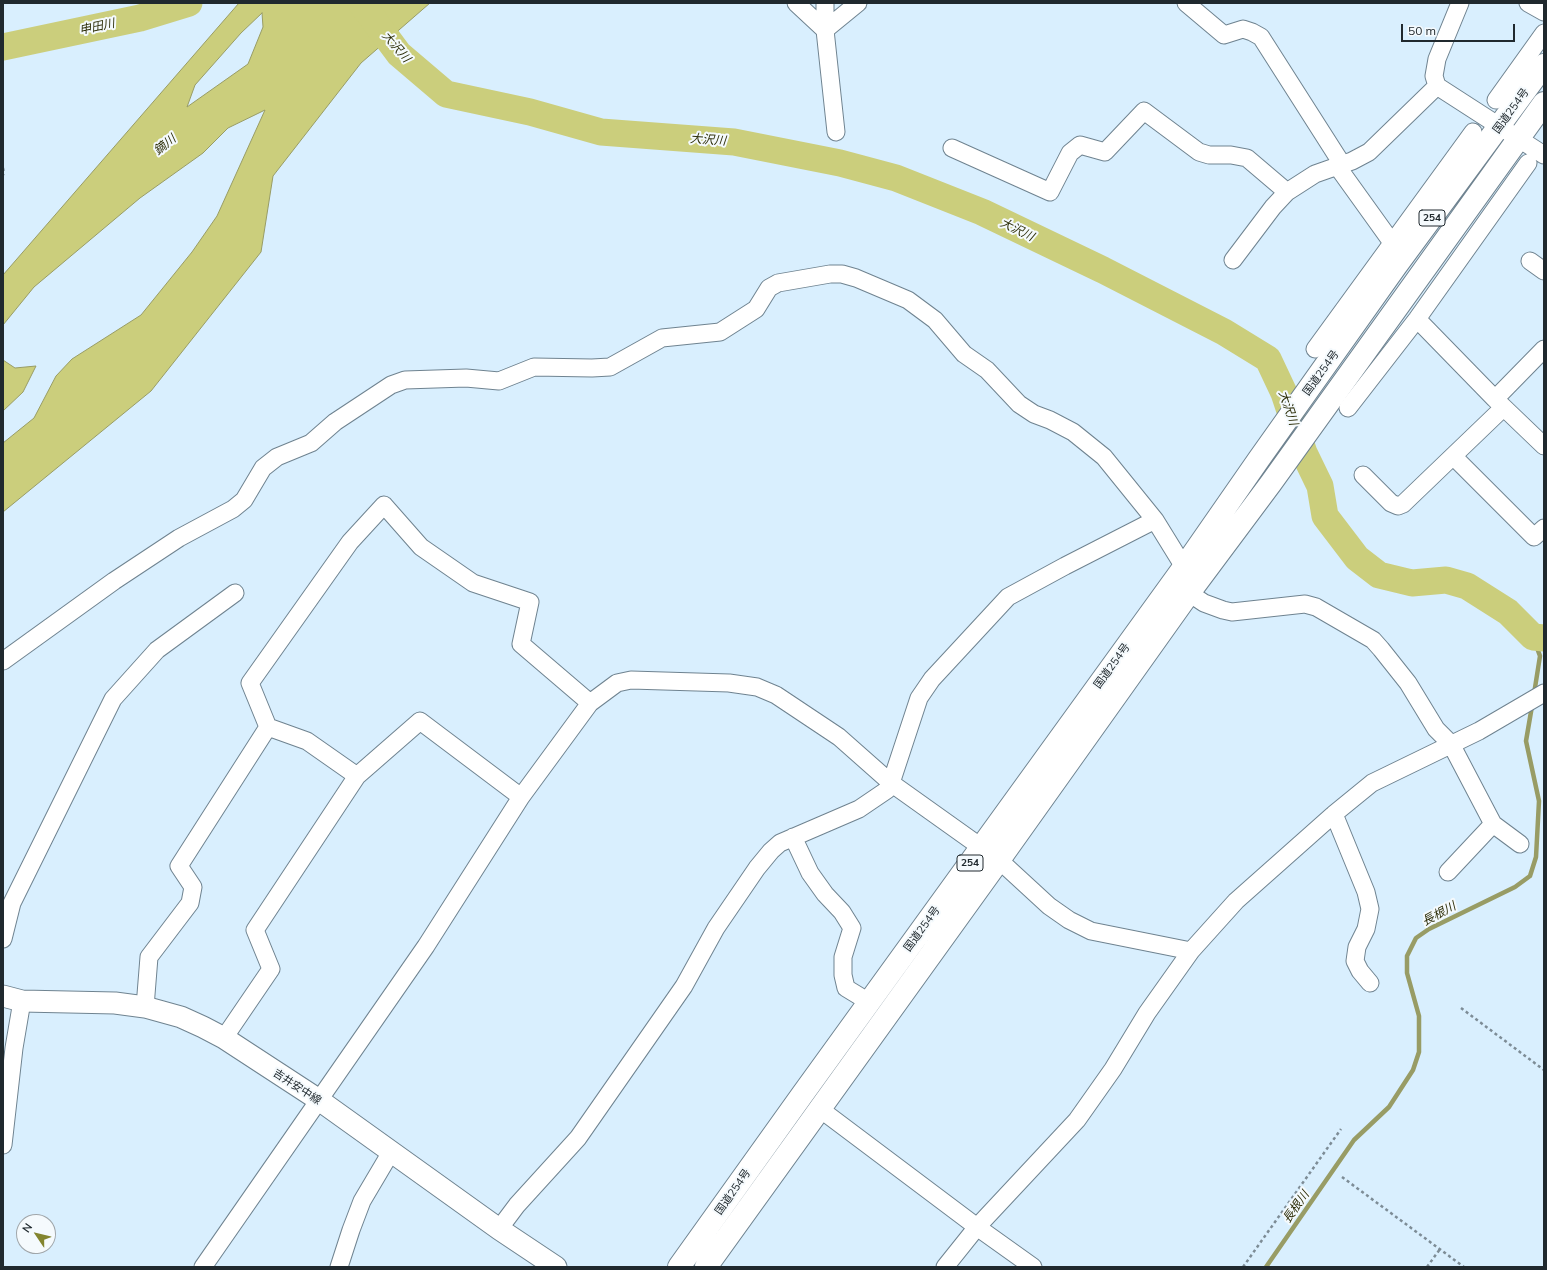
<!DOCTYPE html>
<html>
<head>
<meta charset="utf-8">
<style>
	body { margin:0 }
	#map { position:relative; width:1547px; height:1270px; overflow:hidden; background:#d9effe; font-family:Mulish,sans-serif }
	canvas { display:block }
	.frame { position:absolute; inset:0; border:4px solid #20292e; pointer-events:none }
	.north { position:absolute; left:16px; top:1214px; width:40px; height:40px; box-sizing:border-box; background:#f5fafd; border:1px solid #a0a6aa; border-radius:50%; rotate:305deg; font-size:11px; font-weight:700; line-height:16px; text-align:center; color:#20292e }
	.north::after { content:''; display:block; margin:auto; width:14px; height:18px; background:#83852f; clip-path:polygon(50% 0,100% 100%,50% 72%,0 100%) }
	.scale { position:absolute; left:1401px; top:24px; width:114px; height:18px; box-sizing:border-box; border:2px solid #20292e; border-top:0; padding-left:5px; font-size:12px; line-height:14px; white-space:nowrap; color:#20292e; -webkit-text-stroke:3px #f5fafd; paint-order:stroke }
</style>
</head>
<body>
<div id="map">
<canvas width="1547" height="1270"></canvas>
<div class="frame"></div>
<div class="north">N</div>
<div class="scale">50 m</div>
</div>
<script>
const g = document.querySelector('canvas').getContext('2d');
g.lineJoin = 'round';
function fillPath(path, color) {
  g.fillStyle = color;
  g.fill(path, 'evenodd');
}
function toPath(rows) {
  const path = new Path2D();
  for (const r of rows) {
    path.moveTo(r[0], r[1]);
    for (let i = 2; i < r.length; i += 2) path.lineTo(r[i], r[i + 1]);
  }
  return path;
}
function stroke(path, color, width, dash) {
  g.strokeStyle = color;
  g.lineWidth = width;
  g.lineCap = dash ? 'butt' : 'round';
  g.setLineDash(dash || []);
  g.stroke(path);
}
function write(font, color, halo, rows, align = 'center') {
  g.font = font + ' Mulish,"Noto Sans JP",sans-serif';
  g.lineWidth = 4;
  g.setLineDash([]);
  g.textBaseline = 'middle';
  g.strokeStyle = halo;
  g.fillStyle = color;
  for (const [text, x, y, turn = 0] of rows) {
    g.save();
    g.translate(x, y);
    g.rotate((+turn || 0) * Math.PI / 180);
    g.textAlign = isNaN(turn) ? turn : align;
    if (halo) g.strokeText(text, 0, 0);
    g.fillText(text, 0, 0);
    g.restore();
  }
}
const water = toPath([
	[239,3,430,3,361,63,273,176,261,252,151,391,3,512,3,443,34,418,56,376,72,359,141,315,192,252,217,216,265,110,228,128,203,153,140,198,34,287,3,325,3,275,239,3],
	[262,13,263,27,248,64,187,107,195,85,241,33,262,13],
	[3,360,15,368,36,366,23,392,3,411,3,360]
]);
const stream = toPath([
	[1533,637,1540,656,1534,694],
	[1266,1267,1354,1140,1389,1107,1413,1070,1419,1052,1419,1016,1407,973,1407,956,1416,938,1429,929,1515,887,1530,876,1536,857,1539,801,1526,741,1532,706]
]);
const river = toPath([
	[361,3,399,54,446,94,530,112,601,132,734,142,840,163,896,178,982,212,1103,270,1224,332,1268,359,1284,393,1304,453,1320,486,1325,516,1357,558,1379,575,1412,583,1446,580,1467,586,1508,612,1533,637,1544,638],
	[3,47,140,18,189,3]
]);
const path = toPath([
	[3,168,4,173,3,175],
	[1461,1008,1544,1070],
	[1342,1177,1464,1267],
	[1243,1267,1341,1129],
	[1427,1267,1440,1249]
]);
const minor = toPath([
	[796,3,825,30,836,132],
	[825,3,825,30],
	[1186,3,1224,35,1243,29,1252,32,1261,37,1342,164],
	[1460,3,1437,59,1434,76,1437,86,1544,155],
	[1528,3,1544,12],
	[825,30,858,3],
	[1496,100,1544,33],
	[952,148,1050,192,1070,153,1080,145,1105,152,1144,111,1199,152,1209,155,1231,155,1247,158,1287,192],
	[1337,166,1393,244],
	[1233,260,1273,207,1287,192,1315,174,1352,161,1369,152,1437,86],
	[1530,261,1544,271],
	[1417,319,1495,399,1544,446],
	[1315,349,1473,132],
	[1495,399,1544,349],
	[1348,408,1417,319,1528,163],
	[1454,457,1534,537,1544,528],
	[1363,475,1391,503,1398,506,1403,504,1503,408],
	[1189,593,1204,603,1223,610,1232,612,1305,604,1316,607,1373,640,1381,649,1408,683,1436,729,1451,744,1493,824,1520,844],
	[3,661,114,581,179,538,233,509,244,500,263,468,277,457,311,443,335,422,391,385,405,380,466,378,499,381,534,367,592,368,610,367,662,338,720,332,756,309,769,288,778,283,830,274,842,274,856,278,908,300,935,320,964,354,987,370,1019,404,1034,414,1050,420,1073,432,1104,457,1155,520,1184,567],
	[268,727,250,683,350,542,384,505,421,547,473,583,530,602,521,644,590,703],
	[1334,814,1366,892,1370,909,1366,929,1357,947,1355,961,1360,971,1370,983],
	[793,837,810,873,825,894,842,912,852,928,843,957,843,975,846,988,869,1002],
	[1448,872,1493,824],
	[3,939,12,903,113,699,157,650,235,593],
	[145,1007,149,957,190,903,193,887,179,866,268,727,307,741,357,776],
	[224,1038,271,969,255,930,357,776,420,721,521,797],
	[820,1109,977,1227,1033,1267],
	[3,1145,14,1048,22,1001],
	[499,1229,517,1205,578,1138,684,986,716,928,757,868,771,851,780,843,859,809,887,790,891,783,919,698,932,679,1008,597,1065,566,1155,520],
	[203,1267,426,946,521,797,590,703,617,683,631,680,729,683,757,687,776,695,839,737,891,783,999,860,1049,906,1069,920,1091,931,1191,951],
	[339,1267,351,1230,362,1201,391,1152],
	[945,1267,977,1227,1077,1120,1113,1069,1147,1013,1191,951,1236,901,1334,814,1372,783,1479,731,1544,693]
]);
const major = toPath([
	[3,996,22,1001,115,1003,145,1007,181,1017,203,1027,224,1038,319,1100,499,1229,556,1267]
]);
const highway = toPath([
	[679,1267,802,1095,1184,567,1259,459,1396,266,1544,65],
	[706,1267,999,860,1189,593,1271,483,1544,103]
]);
const shields = [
	[1432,218,26],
	[970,863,26]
];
const shieldNames = [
	["254",1432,218],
	["254",970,863]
];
const streetNames = [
	["国道254号",1511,111,-54],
	["国道254号",1321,373,-54],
	["国道254号",1112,666,-54],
	["国道254号",922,929,-54],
	["吉井安中線",297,1087,33],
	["国道254号",733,1192,-55]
];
const waterNames = [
	["申田川",97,27,-12],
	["大沢川",396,47,49],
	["大沢川",708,140,4],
	["鏑川",165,145,-39],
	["大沢川",1017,230,26],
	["大沢川",1288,408,71],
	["長根川",1439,914,-28],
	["長根川",1296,1207,-55]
];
fillPath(water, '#cbce7c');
stroke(water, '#989c65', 1);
stroke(stream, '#989c65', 4.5);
stroke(river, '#cbce7c', 27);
stroke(minor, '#6f8390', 19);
stroke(major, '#6f8390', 23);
stroke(highway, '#6f8390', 24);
stroke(path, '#7d8c96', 2.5, [3, 3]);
stroke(minor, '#fff', 17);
stroke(major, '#fff', 21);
stroke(highway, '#fff', 22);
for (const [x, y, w] of shields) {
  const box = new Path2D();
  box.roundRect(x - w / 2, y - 8, w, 16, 3);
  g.fillStyle = '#f5fafd';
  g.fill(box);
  stroke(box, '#20292e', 1);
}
write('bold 10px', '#20292e', null, shieldNames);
write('11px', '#20292e', '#f5fafd', streetNames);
write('italic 12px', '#2e2f0a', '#f5fafd', waterNames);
</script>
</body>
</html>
